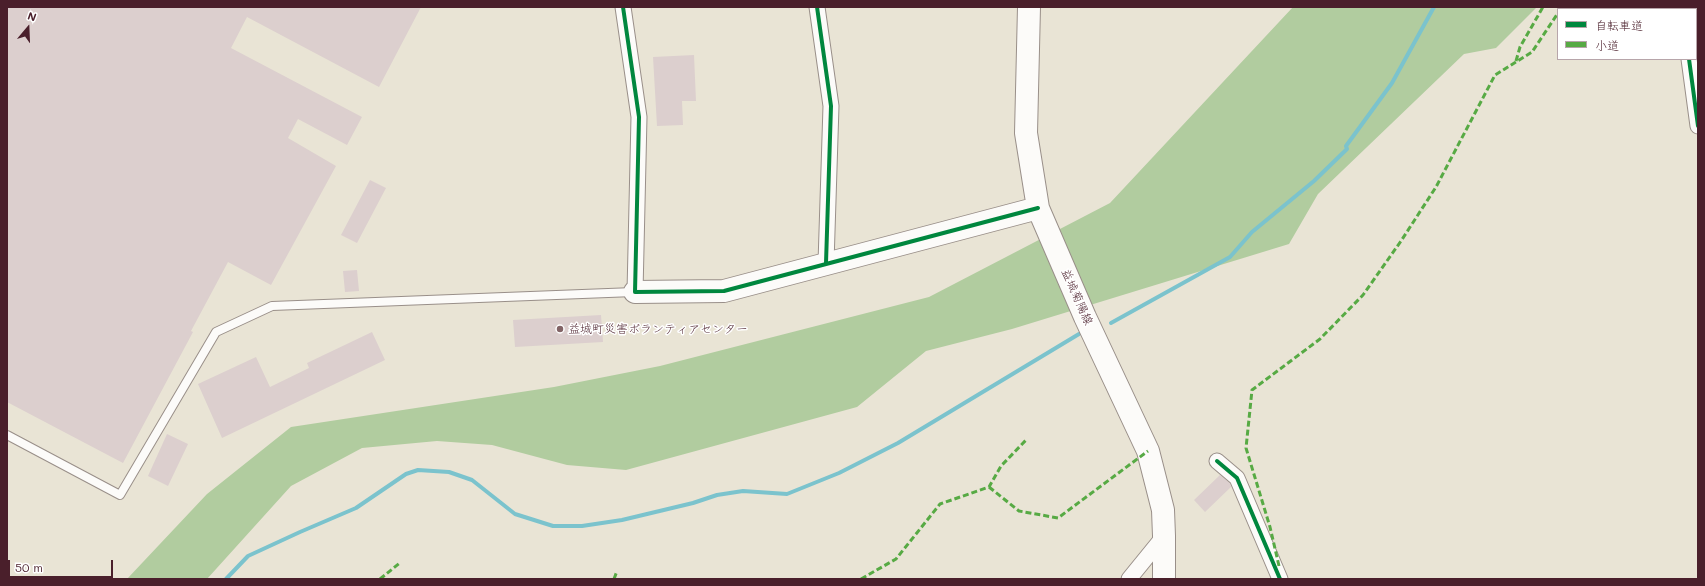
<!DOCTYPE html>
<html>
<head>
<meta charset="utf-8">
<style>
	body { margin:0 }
	#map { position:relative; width:1705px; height:586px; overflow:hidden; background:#e9e4d5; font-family:Mali,"Klee One",sans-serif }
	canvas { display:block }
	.frame { position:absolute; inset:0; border:8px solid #4a1f2b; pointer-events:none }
	.legend { position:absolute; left:1557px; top:8px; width:140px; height:52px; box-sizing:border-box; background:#fff; border:1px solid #b7a5aa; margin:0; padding:5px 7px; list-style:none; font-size:12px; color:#4a1f2b }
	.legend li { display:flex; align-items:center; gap:8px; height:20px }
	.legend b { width:20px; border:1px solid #b7a5aa }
	.north { position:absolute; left:8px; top:8px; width:40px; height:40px; -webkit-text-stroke:3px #fff; paint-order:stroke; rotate:19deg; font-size:11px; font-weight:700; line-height:16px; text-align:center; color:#4a1f2b }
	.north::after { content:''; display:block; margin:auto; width:14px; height:18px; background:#4a1f2b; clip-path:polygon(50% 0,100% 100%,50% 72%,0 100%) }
	.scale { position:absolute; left:8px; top:560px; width:105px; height:18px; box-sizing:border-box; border:2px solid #4a1f2b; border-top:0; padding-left:5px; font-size:12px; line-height:14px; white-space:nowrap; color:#4a1f2b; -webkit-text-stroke:3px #fff; paint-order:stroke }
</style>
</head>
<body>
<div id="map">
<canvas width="1705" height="586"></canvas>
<div class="frame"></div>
<ul class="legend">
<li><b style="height:5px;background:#00873e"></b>自転車道</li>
<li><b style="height:5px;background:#57aa44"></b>小道</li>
</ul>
<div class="north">N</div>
<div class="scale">50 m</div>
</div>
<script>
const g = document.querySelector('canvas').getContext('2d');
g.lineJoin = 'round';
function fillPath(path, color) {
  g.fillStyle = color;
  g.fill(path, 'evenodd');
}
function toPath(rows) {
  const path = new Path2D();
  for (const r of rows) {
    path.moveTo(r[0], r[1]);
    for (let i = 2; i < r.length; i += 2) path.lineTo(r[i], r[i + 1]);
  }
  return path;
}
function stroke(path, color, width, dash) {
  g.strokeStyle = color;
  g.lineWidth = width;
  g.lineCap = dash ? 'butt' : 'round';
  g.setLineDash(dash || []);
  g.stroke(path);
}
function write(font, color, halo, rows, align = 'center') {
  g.font = font + ' Mali,"Klee One",sans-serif';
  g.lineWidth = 3;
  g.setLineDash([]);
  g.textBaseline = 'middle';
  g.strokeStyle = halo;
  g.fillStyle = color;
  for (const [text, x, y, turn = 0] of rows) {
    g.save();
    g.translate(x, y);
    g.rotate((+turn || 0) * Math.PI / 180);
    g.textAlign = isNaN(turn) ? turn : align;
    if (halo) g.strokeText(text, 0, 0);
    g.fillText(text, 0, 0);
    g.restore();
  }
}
const forest = toPath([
	[1293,7,1537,7,1496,48,1464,54,1318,194,1289,244,1012,329,926,351,857,407,626,470,567,465,492,445,437,441,362,448,291,486,207,579,127,579,207,494,291,427,554,387,660,366,929,297,1110,203]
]);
const stream = toPath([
	[1111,323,1230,257,1252,232,1314,181,1347,149,1346,146,1392,83,1434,7],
	[226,579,248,556,300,532,356,508,406,474,418,470,449,472,472,480,515,514,553,526,582,526,622,520,693,503,717,495,743,491,787,494,839,473,898,443,1079,334]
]);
const building = toPath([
	[7,7,421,7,379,87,247,17,231,48,362,117,347,145,298,119,288,138,336,166,271,285,228,262,191,331,193,332,123,463,7,402],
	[694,55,696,101,682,101,683,125,657,126,653,57],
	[370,180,386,188,357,243,341,235],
	[357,270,359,291,345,292,343,271],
	[601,315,603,342,515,347,513,320],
	[372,332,385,360,222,438,198,384,256,357,270,387,309,368,307,363],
	[167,434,188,444,168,486,148,476],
	[1220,475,1230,483,1231,487,1205,512,1194,500]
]);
const lane = toPath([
	[7,435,120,495,216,332,272,306,634,292]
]);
const street = toPath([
	[623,7,639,117,635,292],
	[817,7,831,106,826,263],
	[1682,7,1683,9],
	[1689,59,1698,126],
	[1217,461,1237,478,1280,579],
	[1129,579,1164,536]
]);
const secondary = toPath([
	[1029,7,1026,133,1038,208,1085,317,1148,451,1163,510,1164,536,1164,579],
	[635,292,724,291,1038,208]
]);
const quiet = toPath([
	[1516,61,1520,47,1543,7],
	[989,487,1019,511,1058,518,1148,451],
	[1279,566,1270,527,1246,448,1252,390,1320,339,1363,295,1401,241,1436,187,1495,75,1532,52,1558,13],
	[380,579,401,562],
	[614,579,617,571],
	[861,579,896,559,940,504,989,487,1001,466,1026,440]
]);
const cycleway = toPath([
	[623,7,639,117,635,292,724,291,1038,208],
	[817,7,831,106,826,263],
	[1689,59,1698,126],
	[1217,461,1237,478,1280,579]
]);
const markers = [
	[560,329,4,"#826466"]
];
const streetNames = [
	["益城菊陽線",1077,297,66]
];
const poiNames = [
	["益城町災害ボランティアセンター",568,329]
];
fillPath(forest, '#b1cc9f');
stroke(stream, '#7bc3cd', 4);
fillPath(building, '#dccfce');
stroke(lane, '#998f89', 10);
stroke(street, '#998f89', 17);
stroke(secondary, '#998f89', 24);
stroke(lane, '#fcfbf9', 8);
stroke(street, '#fcfbf9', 15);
stroke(secondary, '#fcfbf9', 22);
stroke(quiet, '#57aa44', 3, [6, 3]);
stroke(cycleway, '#00873e', 4);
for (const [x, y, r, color] of markers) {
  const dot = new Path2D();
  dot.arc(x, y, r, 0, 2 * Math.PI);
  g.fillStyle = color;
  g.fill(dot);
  stroke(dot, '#fff', 1.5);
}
write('12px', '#4a1f2b', '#fff', streetNames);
write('12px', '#4a1f2b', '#fff', poiNames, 'left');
</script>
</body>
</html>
